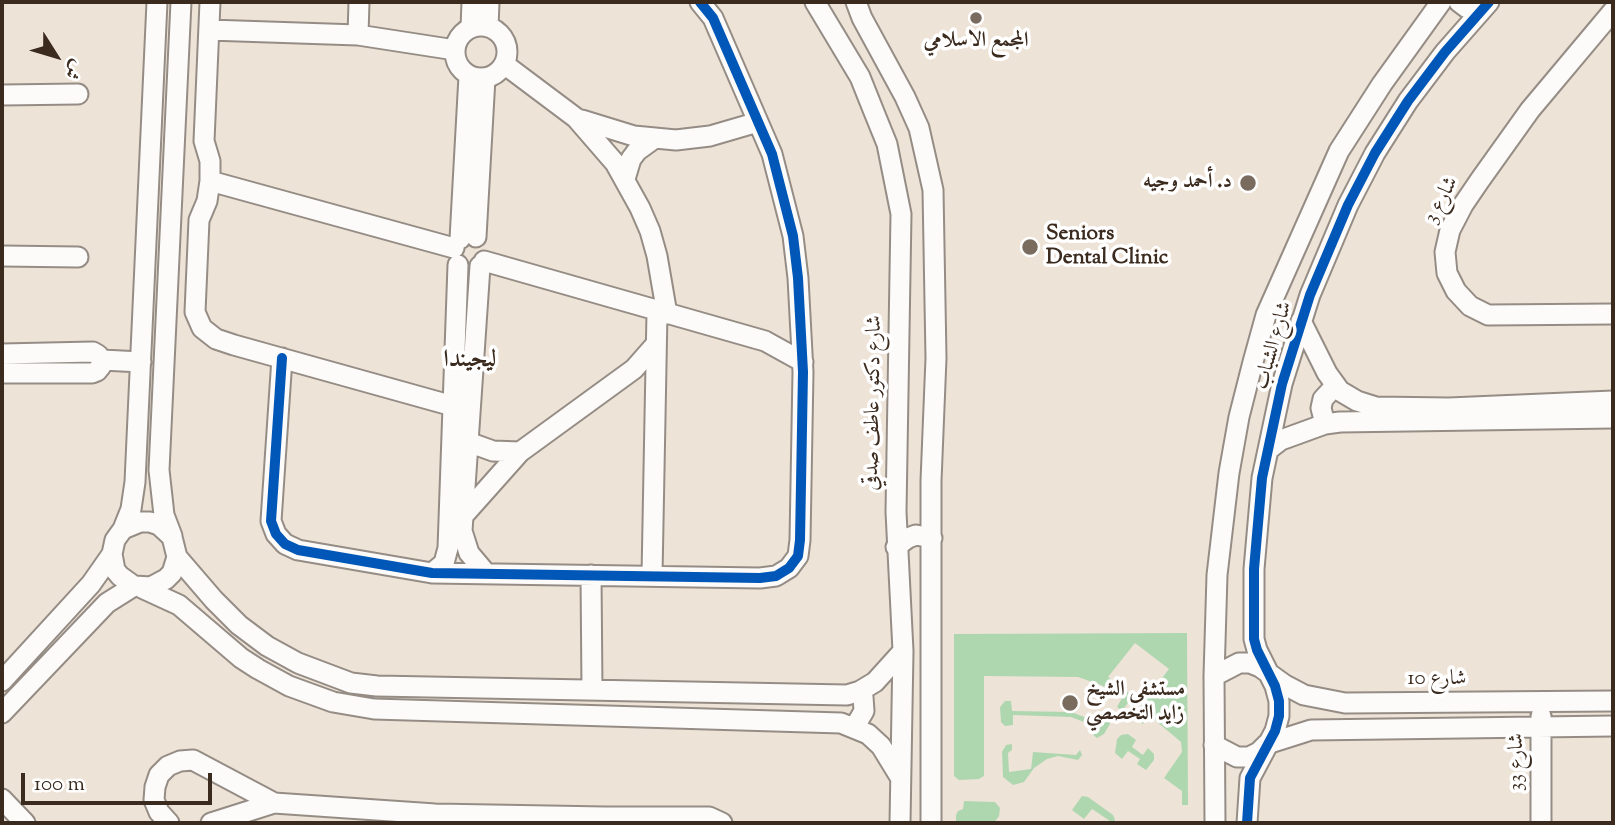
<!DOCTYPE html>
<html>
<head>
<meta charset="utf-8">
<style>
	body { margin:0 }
	#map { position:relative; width:1615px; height:825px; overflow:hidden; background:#eee3d7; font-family:"Sorts Mill Goudy",Amiri,serif }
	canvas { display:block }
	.frame { position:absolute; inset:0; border:4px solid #3b2a1e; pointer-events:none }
	.north { position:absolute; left:21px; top:21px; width:70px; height:70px; -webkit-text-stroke:5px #fff; paint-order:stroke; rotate:127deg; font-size:19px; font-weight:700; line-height:28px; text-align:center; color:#3b2a1e }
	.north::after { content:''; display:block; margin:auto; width:24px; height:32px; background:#3b2a1e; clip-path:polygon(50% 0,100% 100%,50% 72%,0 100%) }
	.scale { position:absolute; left:21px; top:773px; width:191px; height:32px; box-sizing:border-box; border:4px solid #3b2a1e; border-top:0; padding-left:9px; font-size:21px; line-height:24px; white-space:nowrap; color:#3b2a1e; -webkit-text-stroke:5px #fff; paint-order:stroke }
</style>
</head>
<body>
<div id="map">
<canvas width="1615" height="825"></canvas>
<div class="frame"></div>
<div class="north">ش</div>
<div class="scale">100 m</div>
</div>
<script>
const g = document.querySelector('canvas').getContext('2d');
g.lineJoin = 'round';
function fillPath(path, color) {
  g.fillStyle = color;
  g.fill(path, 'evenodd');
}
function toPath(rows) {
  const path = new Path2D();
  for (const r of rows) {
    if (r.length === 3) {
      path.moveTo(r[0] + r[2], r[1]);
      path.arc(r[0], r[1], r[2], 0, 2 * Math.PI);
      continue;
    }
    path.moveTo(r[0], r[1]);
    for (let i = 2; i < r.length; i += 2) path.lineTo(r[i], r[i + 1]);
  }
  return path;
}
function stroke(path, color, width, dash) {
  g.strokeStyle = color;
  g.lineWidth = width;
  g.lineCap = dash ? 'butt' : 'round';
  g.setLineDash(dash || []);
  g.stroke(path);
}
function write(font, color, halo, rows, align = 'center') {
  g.font = font + ' "Sorts Mill Goudy",Amiri,serif';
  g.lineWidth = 7;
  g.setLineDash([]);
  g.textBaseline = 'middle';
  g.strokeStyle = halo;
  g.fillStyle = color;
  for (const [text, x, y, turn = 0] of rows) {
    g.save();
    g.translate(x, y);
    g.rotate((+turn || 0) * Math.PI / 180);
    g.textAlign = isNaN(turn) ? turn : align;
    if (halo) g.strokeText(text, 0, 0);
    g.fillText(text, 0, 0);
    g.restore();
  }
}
const green = toPath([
	[1187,633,1188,805,1182,805,1182,791,1164,778,1182,752,1181,742,1150,716,1143,724,1136,717,1137,711,1169,669,1135,643,1108,677,1133,696,1122,711,1117,707,1122,698,1101,685,1078,677,984,676,984,776,979,779,959,780,954,776,954,634],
	[1005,701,1011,701,1012,711,1071,712,1100,723,1106,716,1109,718,1110,724,1104,734,1097,738,1092,734,1097,727,1071,717,1013,715,1013,725,1005,726,1001,722,1000,707],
	[1128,734,1136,740,1132,747,1143,755,1148,748,1154,754,1154,760,1146,770,1137,764,1140,759,1128,751,1122,759,1115,753,1117,739,1121,735],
	[1012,744,1012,750,1008,753,1009,772,1031,769,1033,752,1076,755,1080,750,1082,755,1078,760,1058,756,1047,759,1034,768,1024,782,1013,785,1003,777,1002,752,1006,745],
	[1082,796,1088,797,1113,815,1115,820,1113,823,1092,809,1084,819,1072,810],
	[964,801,995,802,1000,808,999,816,994,823,956,823,956,815,958,811,963,809]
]);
const minor = toPath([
	[210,2,204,141,210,161,210,181,207,201,199,220,195,312,202,328,216,339,234,345,453,406],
	[815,2,860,77,874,112,887,144,901,214,896,512,903,651,900,823],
	[856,2,862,18,905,97,919,128,933,190,936,358,931,481,931,823],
	[1459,2,1467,8,1482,9],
	[1613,11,1530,110,1480,180,1463,205,1450,230,1445,252,1447,273,1456,291,1470,306,1488,315,1613,314],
	[481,52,26],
	[488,27,489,2],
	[471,28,472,2],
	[209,30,358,35,455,50],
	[358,35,359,2],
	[504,64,576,118,615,163,640,208,650,231,657,256,667,314],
	[2,95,78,94],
	[582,120,634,136,676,140,710,136,758,122],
	[625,179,631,159,637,151,655,138],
	[210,181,454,248],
	[476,237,485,78],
	[460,239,469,76],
	[2,256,78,257],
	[484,261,765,341,803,362],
	[480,266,462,531,469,553,485,572],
	[1301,321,1327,373,1340,391,1357,401,1376,407,1449,408,1613,401],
	[2,354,93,352,98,355,102,360,101,366,97,371,92,373,2,373],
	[282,358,271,521,276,534,285,544,298,550,432,573,760,578,776,576,789,568,798,556,800,540,803,372,798,278,793,236,772,154,713,18,700,2],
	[102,360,141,362],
	[1325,424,1321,408,1323,399,1335,386],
	[468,442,493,451,520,452],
	[1268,450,1281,440,1325,424,1340,422,1613,418],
	[463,516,520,452,634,369,656,344],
	[123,529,140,522,150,522,159,525,172,537,177,557,172,573,166,579,151,587,134,586,120,576,115,570,112,554,115,540,123,529,131,509,135,482,157,2],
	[172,536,164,515,159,470,181,2],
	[896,547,908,538,916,535,932,538],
	[177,557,214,600,239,625,267,646,298,663,351,683,377,686,847,695,860,691,875,682,903,651],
	[432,573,444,563,448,548,458,265],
	[591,575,592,690],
	[652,576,657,312],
	[142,588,179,605,241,658,258,669,289,686,333,702,374,709,841,723,868,734,881,746,900,777],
	[1214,676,1239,663,1250,663,1260,667,1285,685,1304,695,1345,703,1613,701],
	[2,681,91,584,112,554],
	[2,713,107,603,134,586],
	[852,726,857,723,864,711,863,697,860,691],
	[1214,745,1237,757,1249,757,1259,752,1267,744,1311,730,1613,726],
	[2,799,25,823],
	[274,803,435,814,605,817],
	[169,823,159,812,154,800,155,787,159,775,168,766,180,761,193,760,274,803,211,823],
	[613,823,605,817,709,817,722,823],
	[1215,823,1214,676,1217,575,1229,473,1239,417,1253,362,1266,315,1339,151,1382,84,1441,2],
	[1247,823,1250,778,1275,731,1279,716,1279,701,1275,686,1257,650,1254,639,1254,569,1262,478,1282,384,1310,295,1348,205,1375,153,1408,101,1445,52,1489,2],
	[1541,823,1541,716]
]);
const cycleway = toPath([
	[282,358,271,521,276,534,285,544,298,550,432,573,760,578,776,576,789,568,798,556,800,540,803,372,798,278,793,236,772,154,713,18,700,2],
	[1247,823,1250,778,1275,731,1279,716,1279,701,1275,686,1257,650,1254,639,1254,569,1262,478,1282,384,1310,295,1348,205,1375,153,1408,101,1445,52,1489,2]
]);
const markers = [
	[976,18,7,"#7a6b5f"],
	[1248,183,9,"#7a6b5f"],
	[1030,247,9,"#7a6b5f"],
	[1070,703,9,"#7a6b5f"]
];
const poiNames = [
	["المجمع الاسلامي",976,42,"center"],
	["د. أحمد وجيه",1232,183,"right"],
	["Seniors",1046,235],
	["Dental Clinic",1046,259],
	["مستشفى الشيخ",1086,691],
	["زايد التخصصي",1086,715]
];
const streetNames = [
	["شارع 3",1443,201,-62],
	["شارع الشباب",1275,346,-74],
	["شارع دكتور عاطف صدقي",875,403,-89],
	["شارع 10",1437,680],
	["شارع 33",1518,762,-90]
];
const quarterNames = [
	["ليجيندا",470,362]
];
fillPath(green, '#aed7b0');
stroke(minor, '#958d85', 23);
stroke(minor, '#fcfbf9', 19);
stroke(cycleway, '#0057b8', 10);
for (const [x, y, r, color] of markers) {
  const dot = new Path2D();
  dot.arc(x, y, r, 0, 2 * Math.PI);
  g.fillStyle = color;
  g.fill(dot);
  stroke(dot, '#fff', 2.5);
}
write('bold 21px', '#3b2a1e', '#fff', poiNames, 'left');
write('21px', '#3b2a1e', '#fff', streetNames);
write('bold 24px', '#3b2a1e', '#fff', quarterNames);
</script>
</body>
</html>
